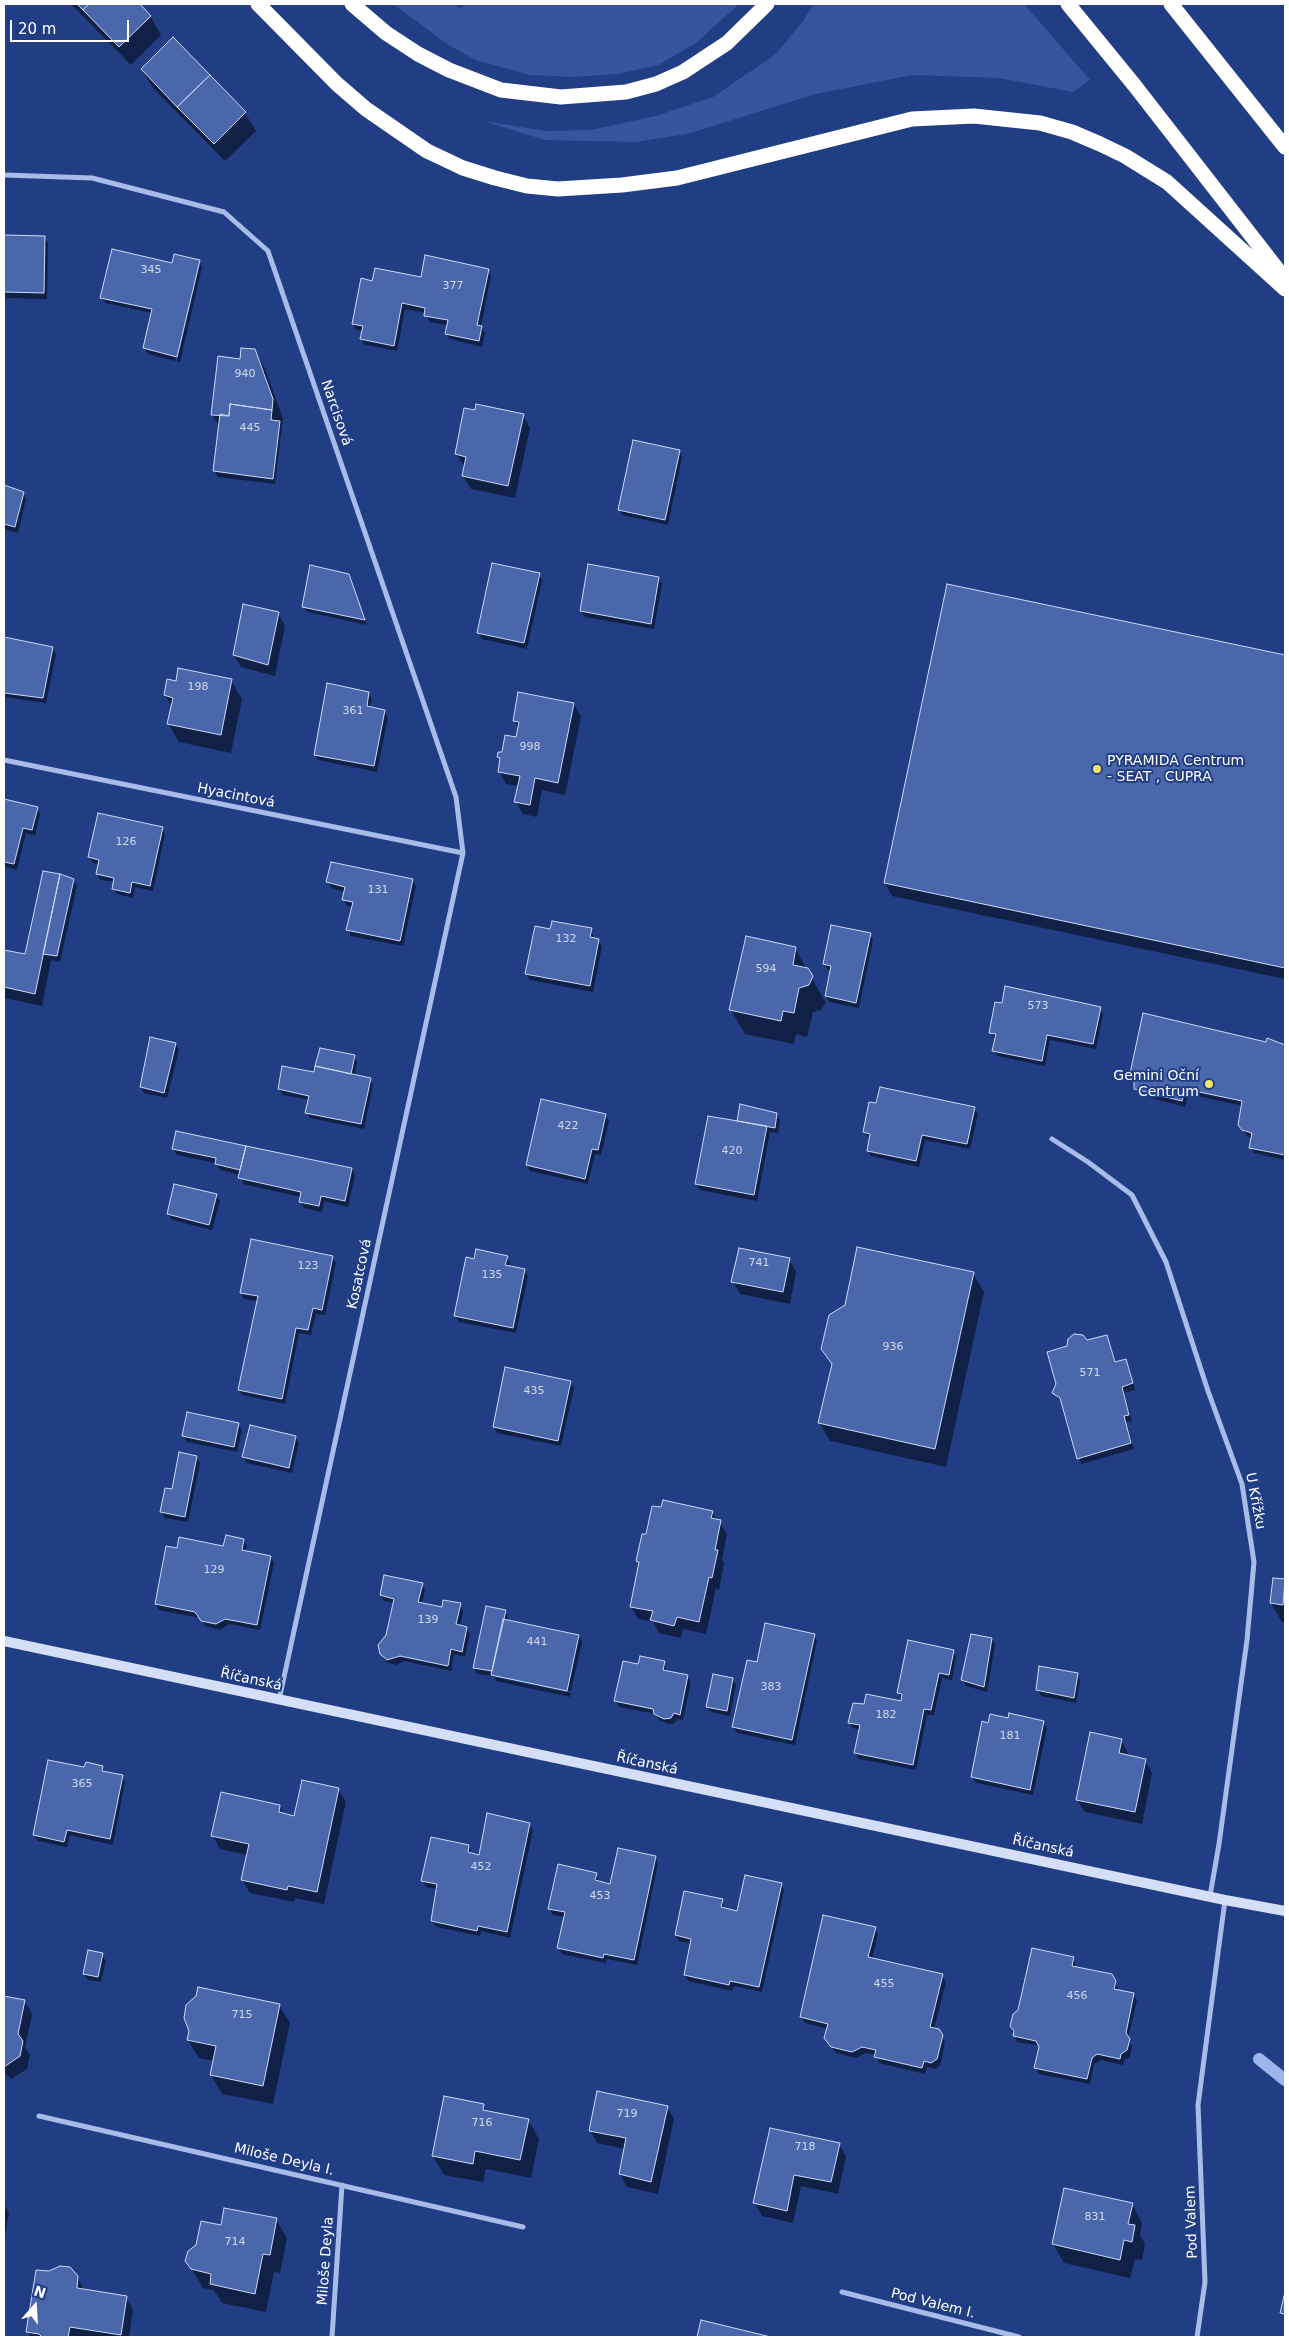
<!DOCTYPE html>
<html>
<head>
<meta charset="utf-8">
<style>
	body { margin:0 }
	#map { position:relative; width:1289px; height:2341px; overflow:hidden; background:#213d84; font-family:"DejaVu Sans",sans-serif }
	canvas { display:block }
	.frame { position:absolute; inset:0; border:5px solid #fff; pointer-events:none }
	.north { position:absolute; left:10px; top:2281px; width:50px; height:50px; -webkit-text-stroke:4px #213d84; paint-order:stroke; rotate:19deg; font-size:14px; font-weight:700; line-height:20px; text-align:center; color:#fff }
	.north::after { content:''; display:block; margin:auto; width:18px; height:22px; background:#fff; clip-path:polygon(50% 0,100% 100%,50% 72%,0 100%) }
	.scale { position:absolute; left:10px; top:20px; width:119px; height:22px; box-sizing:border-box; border:2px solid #fff; border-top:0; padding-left:6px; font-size:15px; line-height:18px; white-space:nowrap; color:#fff; -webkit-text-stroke:4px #213d84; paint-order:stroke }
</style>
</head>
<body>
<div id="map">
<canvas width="1289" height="2341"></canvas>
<div class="frame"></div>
<div class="north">N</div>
<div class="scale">20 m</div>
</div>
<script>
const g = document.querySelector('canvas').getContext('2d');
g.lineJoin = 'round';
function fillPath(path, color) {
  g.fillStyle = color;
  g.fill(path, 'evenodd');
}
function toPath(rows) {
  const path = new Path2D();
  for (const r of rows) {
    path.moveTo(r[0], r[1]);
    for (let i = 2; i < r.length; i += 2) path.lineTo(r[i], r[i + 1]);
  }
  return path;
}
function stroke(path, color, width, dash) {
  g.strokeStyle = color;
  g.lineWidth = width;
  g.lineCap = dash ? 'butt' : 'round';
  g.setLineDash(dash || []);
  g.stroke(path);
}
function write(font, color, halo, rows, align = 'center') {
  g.font = font + ' "DejaVu Sans",sans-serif';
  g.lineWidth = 4;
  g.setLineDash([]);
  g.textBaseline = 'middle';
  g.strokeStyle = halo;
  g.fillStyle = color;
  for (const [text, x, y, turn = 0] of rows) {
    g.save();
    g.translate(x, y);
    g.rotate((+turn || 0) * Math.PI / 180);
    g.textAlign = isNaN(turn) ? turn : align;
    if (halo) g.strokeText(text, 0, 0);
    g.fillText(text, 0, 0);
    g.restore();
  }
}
const green = toPath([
	[393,4,455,4,460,9,466,4,739,4,696,43,658,65,618,74,573,77,530,75,476,60,450,46],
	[814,4,1024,4,1090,80,1073,92,999,78,912,75,816,94,687,134,635,142,545,140,483,121,546,131,591,130,656,116,713,97,776,54,803,21]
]);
const shadow = toPath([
	[71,4,138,4,150,16,161,35,131,65],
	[142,70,245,113,256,131,225,161,153,88],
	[4,237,44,237,48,243,47,299,4,298],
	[199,261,202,267,180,362,177,361,200,264,197,264,175,361,148,354,144,348,152,313,105,303,101,297,173,264],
	[488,270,491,276,481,326,485,333,482,347,450,339,446,333,448,325,429,322,426,313,405,309,397,351,365,345,361,339,363,331,356,330,353,324,373,282],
	[254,350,265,369,283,418,275,484,218,477,214,471,220,428,212,415,241,360],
	[523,415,530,428,515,498,471,489,463,476,465,467,456,454],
	[679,451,682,457,668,525,622,515,619,509],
	[5,487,23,493,26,499,18,533,4,529],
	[539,574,542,580,527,649,482,639,479,633],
	[348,575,367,625,307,612,303,606],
	[658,578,662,584,654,629,585,617,581,611],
	[948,585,1285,656,1285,979,892,896,885,883],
	[278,613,285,626,275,676,241,667,234,655],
	[4,638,53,648,56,654,46,703,4,697],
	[231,680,242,699,231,753,179,742,169,724,172,707,165,695,177,683],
	[369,693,372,699,370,708,384,711,388,717,377,772,318,760,315,754],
	[574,704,581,717,565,795,542,790,537,817,523,814,516,802,519,786,506,784,499,771,501,762,498,757,517,738,519,729,514,720],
	[4,800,37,808,40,814,35,836,26,833,17,870,4,866],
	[162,828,165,834,153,891,135,887,133,898,117,894,113,888,115,882,100,880,97,874,99,864,93,863,89,857],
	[73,880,77,886,60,962,51,960,42,1006,4,998,4,951,26,955],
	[412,880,416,886,403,946,351,936,348,930,353,907,347,906,344,900,345,892,331,888,328,882],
	[591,929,594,939,598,940,602,946,593,992,530,980,526,974,550,931],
	[870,934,873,940,859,1008,829,1002,826,996,831,971,828,970,825,964],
	[795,948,826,1003,821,1010,813,1012,807,1037,796,1034,794,1044,745,1034,731,1010],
	[1100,1008,1103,1014,1096,1049,1050,1040,1045,1066,997,1056,993,1050,996,1039,990,1032],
	[1268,1040,1285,1047,1285,1160,1254,1153,1250,1147,1252,1138,1247,1136,1240,1125,1243,1106,1188,1094,1185,1107,1139,1095,1131,1077,1267,1043],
	[176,1044,179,1050,167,1098,144,1093,141,1087],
	[354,1056,357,1062,355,1076,370,1079,373,1085,364,1129,310,1118,307,1112,309,1100,283,1095,279,1089],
	[974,1108,978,1114,970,1149,925,1140,919,1167,871,1156,868,1150,870,1139,864,1132],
	[776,1114,780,1120,778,1133,770,1132,757,1201,700,1190,696,1184,738,1122],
	[605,1115,609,1121,601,1155,595,1154,588,1184,530,1171,527,1165],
	[173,1149,352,1169,355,1175,348,1207,324,1201,322,1212,304,1208,300,1202,301,1197,243,1184,240,1175,220,1170,216,1163,177,1155],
	[216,1195,220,1201,212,1230,172,1220,168,1214],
	[332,1257,336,1263,325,1315,316,1314,311,1335,299,1333,285,1404,242,1395,239,1389,258,1301,244,1299,241,1293],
	[507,1257,510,1263,509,1267,524,1270,528,1276,516,1333,459,1322,455,1316,475,1261],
	[789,1259,796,1272,790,1304,740,1294,733,1281],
	[973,1273,984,1292,946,1467,830,1441,819,1422,833,1365,823,1348],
	[1107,1336,1116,1363,1125,1361,1129,1367,1135,1390,1124,1393,1132,1421,1126,1422,1134,1449,1081,1464,1062,1403,1054,1393,1068,1347],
	[570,1382,574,1388,561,1446,497,1433,494,1427],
	[238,1424,242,1430,237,1452,187,1442,183,1436],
	[295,1437,299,1443,292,1473,247,1463,243,1457],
	[196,1457,200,1463,188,1522,165,1518,161,1512],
	[712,1512,727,1534,722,1559,724,1564,719,1590,716,1588,706,1634,683,1629,681,1638,659,1633,653,1622,638,1619,631,1607,640,1565,638,1560],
	[243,1540,247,1546,245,1552,271,1557,274,1563,260,1630,229,1624,220,1630,205,1626,200,1618,159,1610,156,1604,178,1550,224,1547],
	[1274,1579,1285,1581,1285,1622,1282,1622,1271,1603],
	[422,1584,425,1590,422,1604,443,1609,460,1605,463,1611,460,1627,466,1628,470,1634,465,1657,454,1654,451,1671,404,1661,396,1665,386,1662,382,1656,394,1603,384,1601,381,1595],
	[505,1611,508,1617,507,1622,579,1636,582,1642,571,1691,491,1674,494,1677,571,1693,570,1697,496,1681,493,1676,477,1674,474,1668],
	[814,1635,817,1641,795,1745,737,1733,733,1727,758,1663],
	[992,1639,995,1645,987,1692,966,1686,963,1680],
	[953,1651,956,1657,952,1680,942,1678,934,1715,927,1715,916,1770,859,1759,855,1753,860,1730,853,1728,849,1722,865,1706,902,1702,899,1693],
	[664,1662,667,1672,687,1676,691,1682,683,1720,677,1719,674,1724,668,1724,659,1720,656,1714,619,1707,616,1701,639,1666],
	[1077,1674,1080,1680,1076,1703,1041,1696,1038,1690],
	[732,1679,736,1685,730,1716,711,1712,707,1707],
	[1009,1720,1043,1722,1047,1728,1033,1795,976,1783,972,1777,989,1724],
	[1121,1740,1128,1753,1127,1757,1145,1760,1152,1773,1142,1824,1085,1812,1077,1800],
	[102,1767,105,1773,122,1776,125,1782,113,1845,70,1835,67,1847,38,1841,34,1835,85,1769],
	[338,1789,346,1802,324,1904,295,1898,294,1902,250,1893,242,1880,248,1855,220,1849,213,1836,279,1806,284,1815,295,1817],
	[529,1824,533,1830,510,1938,481,1931,480,1936,436,1927,432,1921,437,1889,426,1887,423,1881,469,1846,472,1854,480,1856],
	[655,1857,658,1863,637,1965,607,1959,606,1963,562,1954,559,1948,565,1917,553,1915,550,1909,596,1874,599,1882,611,1885],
	[781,1884,784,1890,762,1992,734,1986,732,1991,688,1981,685,1975,692,1944,679,1941,676,1935,722,1901,725,1909,738,1912],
	[875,1928,878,1934,872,1959,942,1976,946,1982,934,2029,938,2030,945,2042,940,2066,935,2069,927,2067,925,2074,879,2063,876,2055,866,2053,856,2058,836,2053,829,2044,828,2029,805,2023,801,2017],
	[102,1955,106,1961,101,1982,88,1980,84,1974],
	[1074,1958,1076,1968,1111,1976,1118,1988,1118,1991,1133,1994,1137,2000,1128,2039,1132,2046,1130,2057,1124,2060,1123,2065,1101,2060,1094,2064,1090,2084,1039,2074,1036,2068,1040,2046,1017,2042,1011,2026],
	[4,1997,25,2002,32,2014,25,2047,30,2055,27,2069,11,2079,4,2072],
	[279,2005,290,2023,273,2104,222,2094,211,2075,214,2061,199,2058,188,2040,190,2031],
	[445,2097,483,2105,487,2112,528,2120,539,2139,531,2178,486,2169,483,2182,444,2175,433,2156],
	[667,2107,674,2119,658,2194,627,2187,620,2174,625,2149,597,2143,590,2130],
	[771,2129,839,2144,846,2156,838,2194,801,2186,793,2223,762,2216,755,2203],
	[4,2204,9,2213,4,2239],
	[1132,2204,1142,2223,1140,2235,1145,2244,1142,2260,1135,2259,1130,2278,1064,2263,1053,2244],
	[276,2219,287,2238,280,2273,274,2272,266,2312,222,2303,214,2290,203,2288,187,2261,222,2226],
	[77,2277,85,2291,126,2297,133,2310,129,2337,31,2337,28,2332],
	[702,2322,766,2337,698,2337]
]);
const stream = toPath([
	[1259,2059,1285,2080]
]);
const building = toPath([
	[77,4,89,4,83,10,77,4],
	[89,4,140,4,151,16,119,47,83,10,89,4],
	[173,37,210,75,177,107,141,69,173,37],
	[210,75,246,112,214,144,177,107,210,75],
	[4,235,45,236,44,293,4,292,4,235],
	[112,249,172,263,174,254,200,260,177,357,143,348,152,309,100,298,112,249],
	[425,255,489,269,477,325,482,326,479,341,445,334,448,320,424,316,425,308,402,303,394,346,360,339,363,326,352,324,361,278,372,281,375,268,421,277,425,255],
	[241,348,255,349,273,399,272,410,230,404,229,416,211,415,218,356,240,359,241,348],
	[230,404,272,410,271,420,280,421,273,479,213,471,220,414,229,416,230,404],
	[476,404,524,414,508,486,462,476,466,457,455,454,464,408,475,410,476,404],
	[633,440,680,450,665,520,618,510,633,440],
	[4,485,24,492,15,527,4,524,4,485],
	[492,563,540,573,524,643,477,633,492,563],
	[588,564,659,577,651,624,580,611,588,564],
	[310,565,349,574,365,620,302,607,310,565],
	[947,584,1285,655,1285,968,884,883,947,584],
	[243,604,279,612,268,665,233,655,243,604],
	[4,637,53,647,43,698,4,693,4,637],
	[178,668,232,679,221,735,167,724,173,698,164,695,167,679,176,681,178,668],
	[327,683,369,692,367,706,385,710,374,766,314,755,327,683],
	[518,692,574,703,558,783,535,778,530,805,514,802,520,776,498,772,500,758,497,757,498,752,502,752,505,735,516,737,519,722,513,721,518,692],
	[4,799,38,807,32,830,23,828,14,864,4,862,4,799],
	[98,813,163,827,150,886,132,882,130,893,112,889,114,878,96,874,99,860,88,857,98,813],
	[331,862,413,879,400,941,346,930,353,902,342,900,345,887,326,882,331,862],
	[43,871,60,874,35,994,4,987,4,950,25,954,43,871],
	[60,874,74,879,57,956,43,954,60,874],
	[552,921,592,928,590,937,599,939,590,986,525,974,535,926,550,929,552,921],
	[831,925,871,933,856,1003,825,996,831,966,823,964,831,925],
	[746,936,796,947,793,965,808,968,813,976,809,985,799,988,794,1013,783,1011,781,1021,729,1010,746,936],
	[1005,986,1101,1007,1093,1044,1047,1035,1042,1061,992,1051,996,1034,989,1033,995,1002,1002,1003,1005,986],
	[1143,1013,1266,1042,1267,1038,1285,1045,1285,1155,1249,1148,1252,1133,1242,1130,1238,1125,1242,1101,1185,1089,1182,1101,1134,1089,1134,1079,1129,1078,1143,1013],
	[150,1037,176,1043,164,1093,140,1087,150,1037],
	[320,1048,355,1055,351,1074,315,1066,320,1048],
	[282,1066,314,1072,315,1066,371,1078,361,1124,305,1113,309,1096,278,1089,282,1066],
	[880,1087,975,1107,967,1144,922,1135,916,1161,867,1151,870,1134,863,1132,869,1102,876,1103,880,1087],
	[541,1099,606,1114,598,1150,592,1149,585,1179,526,1165,541,1099],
	[740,1104,777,1113,775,1128,737,1121,740,1104],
	[708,1116,767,1126,754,1195,695,1184,708,1116],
	[176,1131,246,1146,240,1170,215,1164,216,1158,172,1149,176,1131],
	[246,1146,352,1168,345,1201,321,1196,319,1206,299,1202,301,1192,238,1178,246,1146],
	[174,1184,217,1194,209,1225,167,1214,174,1184],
	[251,1239,333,1256,322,1310,313,1308,308,1330,296,1328,282,1399,238,1390,258,1296,240,1293,251,1239],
	[857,1247,974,1272,935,1449,818,1423,832,1364,821,1349,829,1315,845,1305,857,1247],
	[739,1248,790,1258,783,1292,731,1282,739,1248],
	[476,1249,508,1256,505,1265,525,1269,513,1328,454,1316,466,1257,474,1259,476,1249],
	[1074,1334,1083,1335,1087,1340,1107,1335,1115,1362,1126,1359,1133,1383,1122,1387,1129,1415,1124,1416,1131,1443,1077,1459,1060,1398,1052,1393,1056,1384,1047,1352,1067,1346,1068,1339,1074,1334],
	[505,1367,571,1381,558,1441,493,1427,505,1367],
	[187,1412,239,1423,234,1447,182,1436,187,1412],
	[250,1425,296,1436,289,1468,242,1457,250,1425],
	[179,1452,197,1456,185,1517,160,1512,165,1488,172,1489,179,1452],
	[663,1500,713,1511,711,1518,721,1520,715,1550,718,1550,712,1578,709,1577,699,1622,677,1617,674,1626,650,1620,653,1611,630,1607,639,1562,636,1561,642,1534,646,1534,652,1506,661,1507,663,1500],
	[226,1535,244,1539,242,1550,271,1556,257,1625,225,1619,216,1624,201,1621,195,1612,155,1604,166,1546,177,1548,179,1537,223,1546,226,1535],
	[384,1575,423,1583,418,1602,442,1607,443,1600,461,1603,456,1624,467,1627,462,1652,451,1649,448,1666,400,1656,387,1660,380,1654,378,1645,386,1635,394,1599,380,1595,384,1575],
	[1273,1578,1285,1579,1283,1605,1270,1603,1273,1578],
	[486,1606,506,1610,492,1671,473,1668,486,1606],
	[503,1619,579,1635,567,1691,491,1675,503,1619],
	[765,1623,815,1634,792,1740,732,1727,747,1660,757,1662,765,1623],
	[971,1634,992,1638,984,1687,961,1680,971,1634],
	[908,1640,954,1650,949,1675,939,1673,931,1710,924,1709,913,1765,854,1753,860,1725,848,1723,853,1703,864,1704,866,1694,901,1701,902,1694,897,1693,908,1640],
	[640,1656,665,1661,663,1670,688,1675,680,1715,674,1713,671,1718,664,1719,654,1714,653,1709,614,1701,623,1661,638,1664,640,1656],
	[1039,1666,1078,1673,1074,1698,1036,1690,1039,1666],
	[713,1674,733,1678,727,1711,706,1707,713,1674],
	[1009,1713,1044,1721,1030,1790,971,1777,982,1721,988,1723,990,1714,1008,1718,1009,1713],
	[1090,1732,1122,1739,1119,1753,1146,1759,1135,1812,1076,1800,1090,1732],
	[48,1760,84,1767,86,1762,103,1766,102,1771,123,1775,110,1839,67,1830,64,1842,33,1835,48,1760],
	[302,1780,339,1788,317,1892,288,1886,287,1890,241,1880,249,1844,211,1836,221,1792,280,1805,279,1812,294,1816,302,1780],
	[487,1813,530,1823,507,1932,478,1926,477,1931,431,1921,437,1884,421,1881,431,1837,469,1845,468,1852,479,1855,487,1813],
	[618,1848,656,1856,634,1960,604,1954,603,1958,557,1948,565,1912,548,1909,558,1864,597,1873,595,1880,610,1884,618,1848],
	[745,1875,782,1883,759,1987,730,1981,729,1985,684,1975,691,1939,675,1935,684,1891,723,1899,721,1907,737,1911,745,1875],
	[823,1915,876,1927,868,1957,943,1974,930,2027,939,2029,943,2035,937,2059,931,2063,924,2061,922,2068,874,2057,876,2050,862,2047,852,2052,831,2047,824,2038,828,2024,800,2017,823,1915],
	[1032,1948,1074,1957,1072,1966,1112,1974,1116,1981,1114,1989,1134,1993,1126,2033,1130,2039,1127,2050,1121,2054,1120,2059,1097,2054,1092,2058,1087,2079,1034,2068,1039,2047,1036,2041,1013,2036,1014,2031,1010,2026,1013,2014,1018,2010,1032,1948],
	[88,1950,103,1953,98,1977,83,1974,88,1950],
	[198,1987,280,2004,263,2086,210,2075,216,2046,187,2040,189,2031,184,2018,186,2005,196,1996,198,1987],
	[4,1996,25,2000,18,2034,23,2041,20,2056,4,2067,4,1996],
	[597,2091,668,2106,651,2182,619,2174,626,2138,589,2131,597,2091],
	[444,2096,484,2104,483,2110,529,2119,520,2160,475,2151,473,2164,432,2156,444,2096],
	[770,2128,840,2143,831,2182,794,2175,787,2211,753,2203,770,2128],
	[1064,2188,1133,2203,1128,2224,1135,2225,1132,2242,1124,2240,1120,2260,1052,2244,1064,2188],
	[224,2208,277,2218,270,2255,263,2254,255,2294,210,2284,211,2274,191,2269,185,2261,188,2251,196,2245,201,2221,221,2225,224,2208],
	[60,2266,70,2267,78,2276,77,2288,127,2296,121,2335,70,2327,68,2337,42,2337,39,2334,26,2332,36,2270,49,2271,60,2266],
	[1285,2292,1285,2314,1280,2313,1285,2292],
	[701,2320,771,2337,697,2337,701,2320]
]);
const street = toPath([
	[4,175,92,178,224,212,268,251,456,797,463,853,279,1700],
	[4,760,463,853],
	[1052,1139,1088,1162,1132,1195,1166,1262,1208,1391,1242,1484,1254,1562,1247,1640,1219,1844,1210,1896],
	[39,2116,523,2227],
	[842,2292,1019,2337],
	[332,2337,342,2185],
	[1197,2337,1205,2282,1198,2105,1225,1900]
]);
const secondary = toPath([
	[4,1641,1225,1900,1285,1911]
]);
const highway = toPath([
	[258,4,337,84,366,109,427,151,463,168,495,178,527,186,558,189,622,185,677,178,912,119,974,116,1040,123,1072,132,1100,144,1125,156,1167,182,1285,289],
	[352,4,386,33,418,54,449,70,501,90,561,97,626,92,656,84,683,72,727,43,767,4],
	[1068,4,1135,86,1285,279],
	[1171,4,1285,147]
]);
const markers = [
	[1097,769,5,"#f5e26b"],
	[1209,1084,5,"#f5e26b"]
];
const numberNames = [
	["345",151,270],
	["377",453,286],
	["940",245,374],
	["445",250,428],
	["198",198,687],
	["361",353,711],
	["998",530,747],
	["126",126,842],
	["131",378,890],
	["132",566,939],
	["594",766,969],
	["573",1038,1006],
	["422",568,1126],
	["420",732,1151],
	["741",759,1263],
	["123",308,1266],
	["135",492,1275],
	["936",893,1347],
	["571",1090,1373],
	["435",534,1391],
	["129",214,1570],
	["139",428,1620],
	["441",537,1642],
	["383",771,1687],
	["182",886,1715],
	["181",1010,1736],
	["365",82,1784],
	["452",481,1867],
	["453",600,1896],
	["455",884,1984],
	["456",1077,1996],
	["715",242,2015],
	["719",627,2114],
	["716",482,2123],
	["718",805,2147],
	["831",1095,2217],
	["714",235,2242]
];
const streetNames = [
	["Narcisová",336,413,71],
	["Hyacintová",236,796,11],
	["Kosatcová",360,1274,-78],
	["U Křížku",1255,1501,79],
	["Říčanská",251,1680,12],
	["Říčanská",647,1764,12],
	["Říčanská",1043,1847,12],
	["Miloše Deyla Ⅰ.",284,2160,13],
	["Pod Valem",1192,2222,-92],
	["Miloše Deyla",326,2261,-86],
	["Pod Valem Ⅰ.",933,2304,14]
];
const poiNames = [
	["PYRAMIDA Centrum",1107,761],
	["- SEAT , CUPRA",1107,777],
	["Gemini Oční",1199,1076,"right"],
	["Centrum",1199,1092,"right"]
];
fillPath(green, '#3555a1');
fillPath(shadow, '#0007');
stroke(stream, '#9db5ea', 12);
fillPath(building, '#4a67ac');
stroke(building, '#cddaf7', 1);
stroke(street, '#a9bce9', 5);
stroke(secondary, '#d4def7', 10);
stroke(highway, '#fff', 15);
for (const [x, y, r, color] of markers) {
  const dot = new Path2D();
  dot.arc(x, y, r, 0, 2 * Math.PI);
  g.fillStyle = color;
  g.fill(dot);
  stroke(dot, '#213d84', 2);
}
write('11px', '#d2d9ea', null, numberNames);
write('14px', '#fff', '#213d84', streetNames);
write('14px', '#fff', '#213d84', poiNames, 'left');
</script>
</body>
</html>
